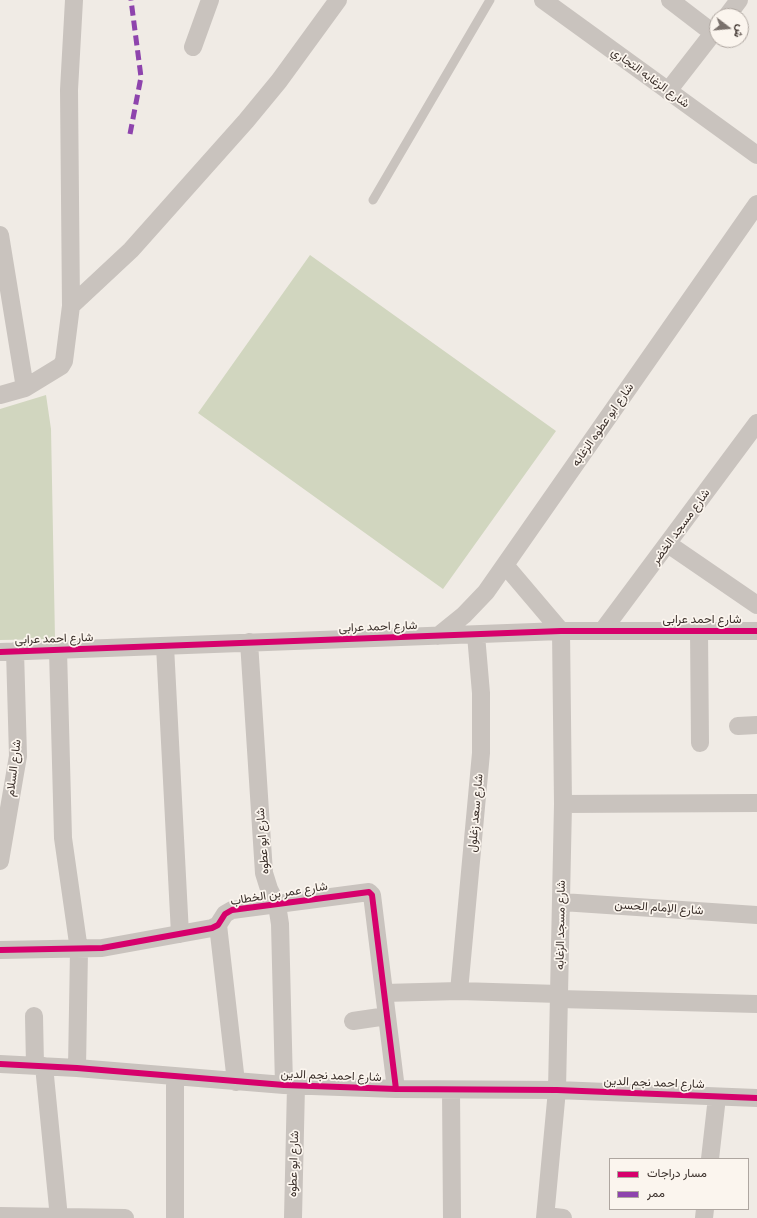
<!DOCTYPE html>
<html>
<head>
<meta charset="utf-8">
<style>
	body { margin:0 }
	#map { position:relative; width:757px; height:1218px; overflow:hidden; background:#f0ebe5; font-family:"Archivo Narrow",Vazirmatn,sans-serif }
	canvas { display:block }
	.legend { position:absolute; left:609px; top:1158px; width:140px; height:52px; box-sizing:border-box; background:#fbf5ee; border:1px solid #aea6a0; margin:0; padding:5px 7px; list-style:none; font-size:12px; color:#3b302b }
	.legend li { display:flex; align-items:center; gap:8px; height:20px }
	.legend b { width:20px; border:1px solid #aea6a0 }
	.north { position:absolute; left:709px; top:8px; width:40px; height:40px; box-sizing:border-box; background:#fbf5ee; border:1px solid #aea6a0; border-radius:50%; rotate:106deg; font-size:11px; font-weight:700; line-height:16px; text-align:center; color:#3b302b }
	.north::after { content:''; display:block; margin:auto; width:14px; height:18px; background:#7a716c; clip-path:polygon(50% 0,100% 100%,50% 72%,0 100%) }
</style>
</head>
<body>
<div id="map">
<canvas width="757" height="1218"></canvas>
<ul class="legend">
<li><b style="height:5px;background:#d6006c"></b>مسار دراجات</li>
<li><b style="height:5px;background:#8e44ad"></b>ممر</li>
</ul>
<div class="north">ش</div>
</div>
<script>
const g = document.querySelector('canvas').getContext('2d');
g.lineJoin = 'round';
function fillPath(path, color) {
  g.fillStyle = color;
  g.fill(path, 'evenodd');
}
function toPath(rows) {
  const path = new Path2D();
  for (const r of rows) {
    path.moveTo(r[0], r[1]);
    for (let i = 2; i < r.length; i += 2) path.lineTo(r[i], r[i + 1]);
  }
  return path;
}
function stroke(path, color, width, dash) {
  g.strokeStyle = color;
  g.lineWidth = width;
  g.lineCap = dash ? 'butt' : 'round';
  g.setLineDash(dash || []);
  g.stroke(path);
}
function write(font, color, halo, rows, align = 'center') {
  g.font = font + ' "Archivo Narrow",Vazirmatn,sans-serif';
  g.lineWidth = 3.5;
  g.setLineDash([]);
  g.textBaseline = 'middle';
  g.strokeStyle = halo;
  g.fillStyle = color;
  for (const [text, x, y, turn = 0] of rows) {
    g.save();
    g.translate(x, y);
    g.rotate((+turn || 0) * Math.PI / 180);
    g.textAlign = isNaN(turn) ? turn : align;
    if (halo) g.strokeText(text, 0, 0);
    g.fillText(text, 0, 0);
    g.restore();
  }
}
const green = toPath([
	[310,255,556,431,443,589,198,413],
	[46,395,51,429,55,639,0,640,0,409]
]);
const lane = toPath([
	[373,200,490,0]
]);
const street = toPath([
	[543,0,757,155],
	[670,0,713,33],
	[727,16,739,0],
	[193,47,210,0],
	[668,91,717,28],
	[0,235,25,388],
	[71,306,69,90,74,0],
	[0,395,25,388,61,366,64,361,71,306,131,250,246,121,279,81,338,0],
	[668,544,757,605],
	[505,565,561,631,563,804,559,994,557,1090,545,1218],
	[603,630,757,423],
	[699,631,700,743],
	[438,636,464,615,486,592,757,204],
	[249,642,264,873,269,889,277,905,280,924,284,1085],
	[165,646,180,934],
	[58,650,63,838,79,950,77,1068],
	[0,652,561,631,757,631],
	[738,726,757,725],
	[563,804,757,803],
	[0,861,18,756,15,651],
	[562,902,757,915],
	[218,925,236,1082],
	[0,950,102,948,212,928,218,925,225,914,232,910,369,892,372,895,396,1089],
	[459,991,481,753,481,693,476,635],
	[384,993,459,991,559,994],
	[559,999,757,1004],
	[34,1016,35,1065],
	[353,1021,387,1016],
	[0,1064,77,1068,284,1085,396,1089,557,1090,757,1098],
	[44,1066,59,1218],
	[451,1090,452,1218],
	[710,1159,717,1097],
	[0,1216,125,1218],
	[546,1216,563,1218],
	[175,1218,175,1077],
	[293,1218,296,1086],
	[704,1218,705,1209]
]);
const quiet = toPath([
	[130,134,141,77,131,0]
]);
const cycleway = toPath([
	[0,652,561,631,757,631],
	[0,950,102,948,212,928,218,925,225,914,232,910,369,892,372,895,396,1089],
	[0,1064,77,1068,284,1085,396,1089,557,1090,757,1098]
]);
const streetNames = [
	["شارع الزغابه التجاري",650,78,36],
	["شارع ابو عطوه الزغابه",603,425,-55],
	["شارع مسجد الخضر",681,527,-54],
	["شارع احمد عرابى",702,620],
	["شارع احمد عرابى",378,627,-2],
	["شارع احمد عرابى",54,639,-2],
	["شارع السلام",14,768,-83],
	["شارع سعد زغلول",476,813,-85],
	["شارع ابو عطوه",263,841,-94],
	["شارع عمر بن الخطاب",279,894,-9],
	["شارع الإمام الحسن",659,908,4],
	["شارع مسجد الزغابه",561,925,-89],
	["شارع احمد نجم الدين",331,1076,2],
	["شارع احمد نجم الدين",654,1083,2],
	["شارع ابو عطوه",294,1164,-88]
];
fillPath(green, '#d1d6bf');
stroke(lane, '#c9c3be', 9);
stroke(street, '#c9c3be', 18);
stroke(quiet, '#8e44ad', 5, [10, 5]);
stroke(cycleway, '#d6006c', 6);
write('12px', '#3b302b', '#fbf5ee', streetNames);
</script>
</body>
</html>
